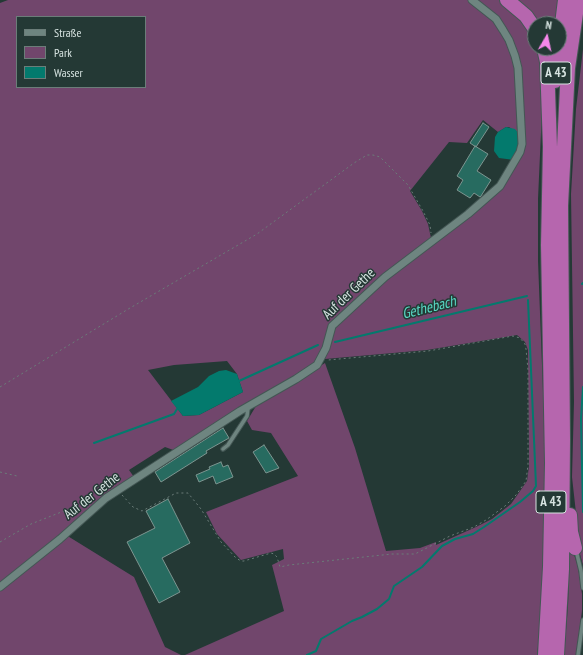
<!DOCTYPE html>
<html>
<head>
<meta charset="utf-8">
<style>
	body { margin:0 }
	#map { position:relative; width:583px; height:655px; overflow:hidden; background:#243935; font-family:"PT Sans Narrow",sans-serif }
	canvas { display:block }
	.legend { position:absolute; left:16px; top:16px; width:130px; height:72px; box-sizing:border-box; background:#243935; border:1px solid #6b7d79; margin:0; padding:5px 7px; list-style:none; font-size:12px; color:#d6e3e0 }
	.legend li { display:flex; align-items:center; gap:8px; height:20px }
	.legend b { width:20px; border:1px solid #6b7d79 }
	.north { position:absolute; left:527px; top:16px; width:40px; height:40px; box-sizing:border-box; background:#243935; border:1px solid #6b7d79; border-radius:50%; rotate:9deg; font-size:11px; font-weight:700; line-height:16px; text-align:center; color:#d6e3e0 }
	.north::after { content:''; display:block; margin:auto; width:14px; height:18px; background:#f788ec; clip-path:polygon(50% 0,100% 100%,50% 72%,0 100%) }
</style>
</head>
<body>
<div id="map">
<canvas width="583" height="655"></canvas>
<ul class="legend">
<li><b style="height:5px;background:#6e8580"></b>Straße</li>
<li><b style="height:11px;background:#71466c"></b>Park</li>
<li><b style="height:11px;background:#037a6d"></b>Wasser</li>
</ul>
<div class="north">N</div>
</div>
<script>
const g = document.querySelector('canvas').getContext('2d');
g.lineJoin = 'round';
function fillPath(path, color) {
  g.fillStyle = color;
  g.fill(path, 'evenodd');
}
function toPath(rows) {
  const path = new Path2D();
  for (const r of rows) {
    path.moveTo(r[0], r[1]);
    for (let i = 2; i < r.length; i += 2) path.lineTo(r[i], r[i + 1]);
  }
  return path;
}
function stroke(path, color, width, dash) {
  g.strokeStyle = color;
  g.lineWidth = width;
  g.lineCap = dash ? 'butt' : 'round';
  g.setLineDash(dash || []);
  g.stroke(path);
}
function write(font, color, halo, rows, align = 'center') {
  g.font = font + ' "PT Sans Narrow",sans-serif';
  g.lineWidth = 3;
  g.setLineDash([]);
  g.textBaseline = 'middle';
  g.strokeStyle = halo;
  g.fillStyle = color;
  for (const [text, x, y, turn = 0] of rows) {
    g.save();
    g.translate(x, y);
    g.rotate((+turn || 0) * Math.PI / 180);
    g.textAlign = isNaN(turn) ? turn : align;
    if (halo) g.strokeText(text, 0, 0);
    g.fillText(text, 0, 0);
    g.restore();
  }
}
const green = toPath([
	[8,0,500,0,528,25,535,38,535,48,539,48,543,88,538,199,538,261,547,495,540,630,537,655,185,655,284,611,272,565,284,559,283,549,241,560,217,534,206,512,298,476,271,433,252,430,247,421,256,406,325,363,355,448,386,551,420,548,436,542,436,545,476,527,492,519,511,504,527,481,529,466,529,448,528,350,525,342,517,335,427,350,325,359,332,330,378,286,486,201,523,149,525,131,523,111,520,135,509,127,506,127,498,132,483,120,467,143,449,142,410,191,422,211,428,224,431,238,329,325,324,348,316,364,176,451,165,447,129,470,134,477,0,583,0,3],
	[17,17,145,17,145,87,17,87],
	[227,361,237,374,243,392,199,415,183,416,148,370,174,365],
	[512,0,558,0,555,24,536,24],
	[583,49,583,565,575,536,577,522,572,477,574,402,571,194,576,109],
	[66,535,134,577,165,647,181,655,0,655,0,590],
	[570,542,578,567,582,594,582,611,576,655,564,655,568,606]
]);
const water = toPath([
	[506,127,515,129,520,135,519,150,514,160,499,158,494,151,495,137,498,132],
	[226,370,237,374,243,392,199,415,183,416,171,401,198,387,209,376,219,371]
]);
const stream = toPath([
	[582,284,583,283],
	[335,342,527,296],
	[239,381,318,345],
	[583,387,581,419,583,512],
	[94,443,174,414,177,409],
	[307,655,316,651,321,639,352,621,362,617,377,609,389,599,394,586,422,567,442,546,455,539,473,534,484,527,520,502,533,491,536,486,528,300]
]);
const building = toPath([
	[483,123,489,127,476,147,470,143,483,123],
	[475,146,488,154,477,171,491,180,481,196,480,197,474,193,470,198,457,190,463,180,457,176,475,146],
	[223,428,229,438,206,451,207,453,161,482,155,472,223,428],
	[264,445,279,468,266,473,253,452,264,445],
	[221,462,223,467,228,465,233,477,216,484,213,476,199,482,196,475,210,469,209,467,221,462],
	[168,499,190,543,162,558,180,592,159,603,127,542,155,528,146,511,168,499]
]);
const path = toPath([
	[0,387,130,308,257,234,354,163,367,155,373,155,380,157,408,185,423,211,430,225,431,233],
	[0,472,17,476],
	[122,495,133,507,142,511,176,493,188,493,201,509,221,542,236,558,241,561,244,561,271,553,274,554,277,557,280,567,289,565,392,554,415,554,450,536,474,527,486,520,505,506,516,495,526,481,528,465,528,370,526,349,525,344,520,338,513,336,428,351,328,360],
	[0,542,31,524,74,507,81,511]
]);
const service = toPath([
	[223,449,228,445,247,416,248,408],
	[576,550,581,571,583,588],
	[578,655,583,620]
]);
const minor = toPath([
	[0,587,60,539,106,498,240,411,296,379,317,365,326,348,332,326,385,277,468,214,500,186,520,152,522,144,518,68,515,56,509,40,503,30,496,19,472,0]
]);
const motorway = toPath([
	[507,0,526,16,535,29],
	[544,48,547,62,550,147,548,245,552,463,550,567,545,655],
	[555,81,565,0],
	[570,515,571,532,575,548],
	[557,655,562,569,563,439,561,206,568,68,578,0]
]);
const shields = [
	[556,73,30],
	[551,502,30]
];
const shieldNames = [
	["A 43",556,73],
	["A 43",551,502]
];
const streetNames = [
	["Auf der Gethe",349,294,-44],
	["Auf der Gethe",92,496,-38]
];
const waterNames = [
	["Gethebach",429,308,-14]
];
fillPath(green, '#71466c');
fillPath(water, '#037a6d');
stroke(stream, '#037a6d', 2);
fillPath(building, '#276b60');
stroke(building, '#7d9590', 1);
stroke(service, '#445754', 5.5);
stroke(minor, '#445754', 9);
stroke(motorway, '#445754', 16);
stroke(path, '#6b7c79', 1, [2, 3]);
stroke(service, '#6e8580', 3.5);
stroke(minor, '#6e8580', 7);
stroke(motorway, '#b666ae', 14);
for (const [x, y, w] of shields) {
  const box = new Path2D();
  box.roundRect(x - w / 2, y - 11, w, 22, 3);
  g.fillStyle = '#243935';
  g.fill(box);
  stroke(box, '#d6e3e0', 1);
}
write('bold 13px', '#d6e3e0', null, shieldNames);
write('14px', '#d6e3e0', '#243935', streetNames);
write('italic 15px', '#59dac6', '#243935', waterNames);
</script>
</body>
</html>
